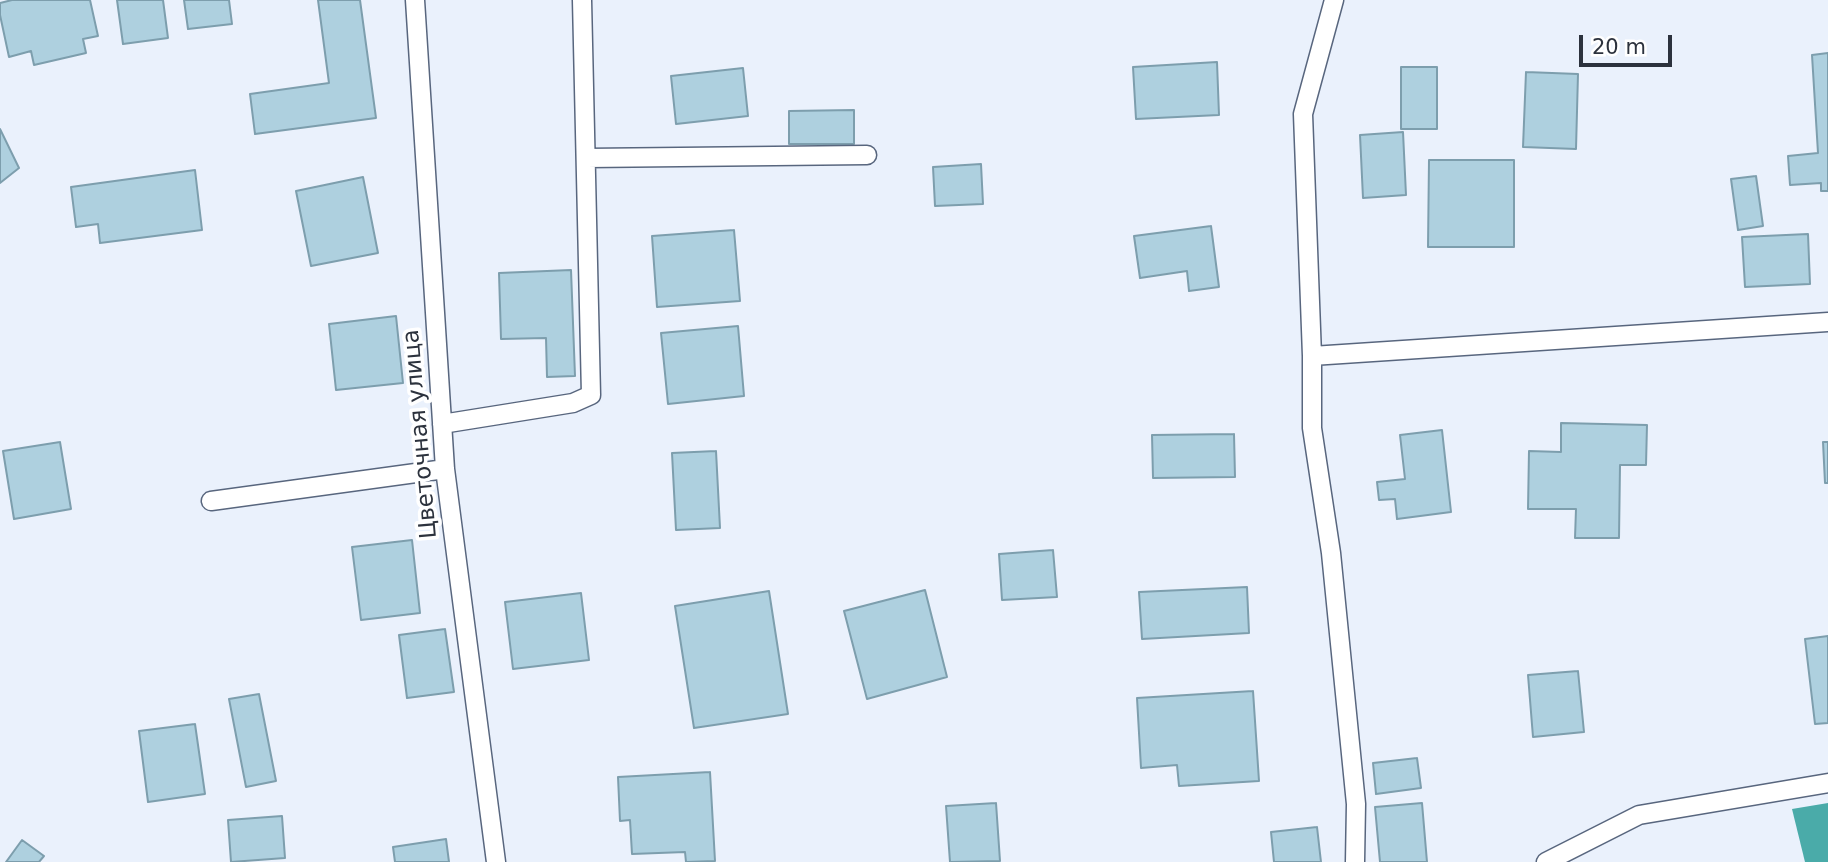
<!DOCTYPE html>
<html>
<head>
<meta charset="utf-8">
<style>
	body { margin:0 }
	#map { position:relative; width:1828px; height:862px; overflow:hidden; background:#eaf1fc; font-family:"DejaVu Sans",sans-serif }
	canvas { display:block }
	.scale { position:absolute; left:1579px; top:35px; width:93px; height:32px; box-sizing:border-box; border:4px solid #2c323d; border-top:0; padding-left:9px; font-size:21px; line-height:24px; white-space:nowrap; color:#2c323d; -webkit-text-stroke:5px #fff; paint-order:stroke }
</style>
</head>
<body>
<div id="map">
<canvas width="1828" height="862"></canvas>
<div class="scale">20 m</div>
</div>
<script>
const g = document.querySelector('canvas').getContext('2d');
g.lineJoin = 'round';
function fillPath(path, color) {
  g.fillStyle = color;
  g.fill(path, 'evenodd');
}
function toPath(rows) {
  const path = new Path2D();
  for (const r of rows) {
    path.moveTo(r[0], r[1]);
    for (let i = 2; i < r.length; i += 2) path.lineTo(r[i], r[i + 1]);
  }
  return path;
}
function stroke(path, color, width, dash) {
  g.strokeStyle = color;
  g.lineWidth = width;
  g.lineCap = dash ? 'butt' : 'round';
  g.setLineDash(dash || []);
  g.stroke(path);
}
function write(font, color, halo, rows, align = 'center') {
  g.font = font + ' "DejaVu Sans",sans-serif';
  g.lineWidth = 7;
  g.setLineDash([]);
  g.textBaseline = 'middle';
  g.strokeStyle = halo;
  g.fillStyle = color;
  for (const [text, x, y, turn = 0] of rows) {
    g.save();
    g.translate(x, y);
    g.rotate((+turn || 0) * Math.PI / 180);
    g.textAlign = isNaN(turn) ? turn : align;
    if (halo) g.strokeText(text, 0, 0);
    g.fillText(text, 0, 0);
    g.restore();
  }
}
const water = toPath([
	[1828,803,1828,862,1805,862,1792,809]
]);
const building = toPath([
	[12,0,90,0,98,36,83,39,86,53,34,65,31,51,9,57,0,15,0,3,12,0],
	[117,0,163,0,168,38,123,44,117,0],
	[184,0,229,0,232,24,188,29,184,0],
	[318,0,360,0,376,118,255,134,250,94,329,83,318,0],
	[1828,53,1828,191,1821,191,1821,183,1790,185,1788,156,1818,153,1812,55,1828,53],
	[1217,62,1219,115,1136,119,1133,67,1217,62],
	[1401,67,1437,67,1437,129,1401,129,1401,67],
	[743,68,748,116,676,124,671,76,743,68],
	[1526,72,1578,74,1576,149,1523,147,1526,72],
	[854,110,854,144,789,144,789,111,854,110],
	[0,129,19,168,0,183,0,129],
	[1403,132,1406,195,1363,198,1360,135,1403,132],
	[1429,160,1514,160,1514,247,1428,247,1429,160],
	[981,164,983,204,935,206,933,167,981,164],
	[195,170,202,230,100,243,98,224,76,227,71,187,195,170],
	[1756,176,1763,226,1738,230,1731,179,1756,176],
	[363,177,378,253,311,266,296,191,363,177],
	[1211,226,1219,287,1189,291,1187,271,1140,278,1134,236,1211,226],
	[734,230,740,301,657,307,652,236,734,230],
	[1808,234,1810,284,1745,287,1742,237,1808,234],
	[571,270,575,376,547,377,546,338,501,339,499,273,571,270],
	[396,316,403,383,336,390,329,324,396,316],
	[738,326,744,396,668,404,661,333,738,326],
	[1561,423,1647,425,1646,465,1620,465,1619,538,1575,538,1576,509,1528,509,1529,451,1561,452,1561,423],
	[1442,430,1451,512,1397,519,1395,499,1379,500,1377,482,1405,479,1400,435,1442,430],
	[1234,434,1235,477,1153,478,1152,435,1234,434],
	[60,442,71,509,14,519,3,451,60,442],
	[1823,442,1828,442,1828,483,1825,483,1823,442],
	[716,451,720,528,676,530,672,453,716,451],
	[412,540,420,613,361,620,352,547,412,540],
	[1053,550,1057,597,1002,600,999,554,1053,550],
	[1247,587,1249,633,1142,639,1139,592,1247,587],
	[925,590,947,677,867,699,844,611,925,590],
	[769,591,788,714,694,728,675,606,769,591],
	[581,593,589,660,513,669,505,602,581,593],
	[445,629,454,692,407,698,399,635,445,629],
	[1828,636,1828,723,1815,724,1805,639,1828,636],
	[1578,671,1584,732,1533,737,1528,675,1578,671],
	[1253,691,1259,781,1179,786,1177,765,1141,768,1137,698,1253,691],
	[259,694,276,781,246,787,229,699,259,694],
	[195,724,205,794,148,802,139,731,195,724],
	[1417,758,1421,788,1376,794,1373,763,1417,758],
	[710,772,715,861,686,862,685,852,632,854,630,820,620,821,618,777,710,772],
	[996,803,1000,861,950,862,946,806,996,803],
	[1422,803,1427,862,1380,862,1375,807,1422,803],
	[282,816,285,858,231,862,228,820,282,816],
	[1317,827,1321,862,1274,862,1271,832,1317,827],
	[446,839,449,862,395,862,393,847,446,839],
	[22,840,44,856,39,862,6,862,22,840]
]);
const service = toPath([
	[415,0,445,469,496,862],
	[1334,0,1303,114,1312,356,1312,428,1331,553,1356,804,1355,862],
	[587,158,867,155],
	[1312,356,1828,322],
	[442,424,573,403,591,395,582,0],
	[211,501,445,469],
	[1546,862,1639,815,1828,783]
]);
const streetNames = [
	["Цветочная улица",421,434,-95]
];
fillPath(water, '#4aaba9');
fillPath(building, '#aed0df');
stroke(building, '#7d9ead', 2);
stroke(service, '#58667e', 21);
stroke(service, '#fff', 18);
write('23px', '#2c323d', '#fff', streetNames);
</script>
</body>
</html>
